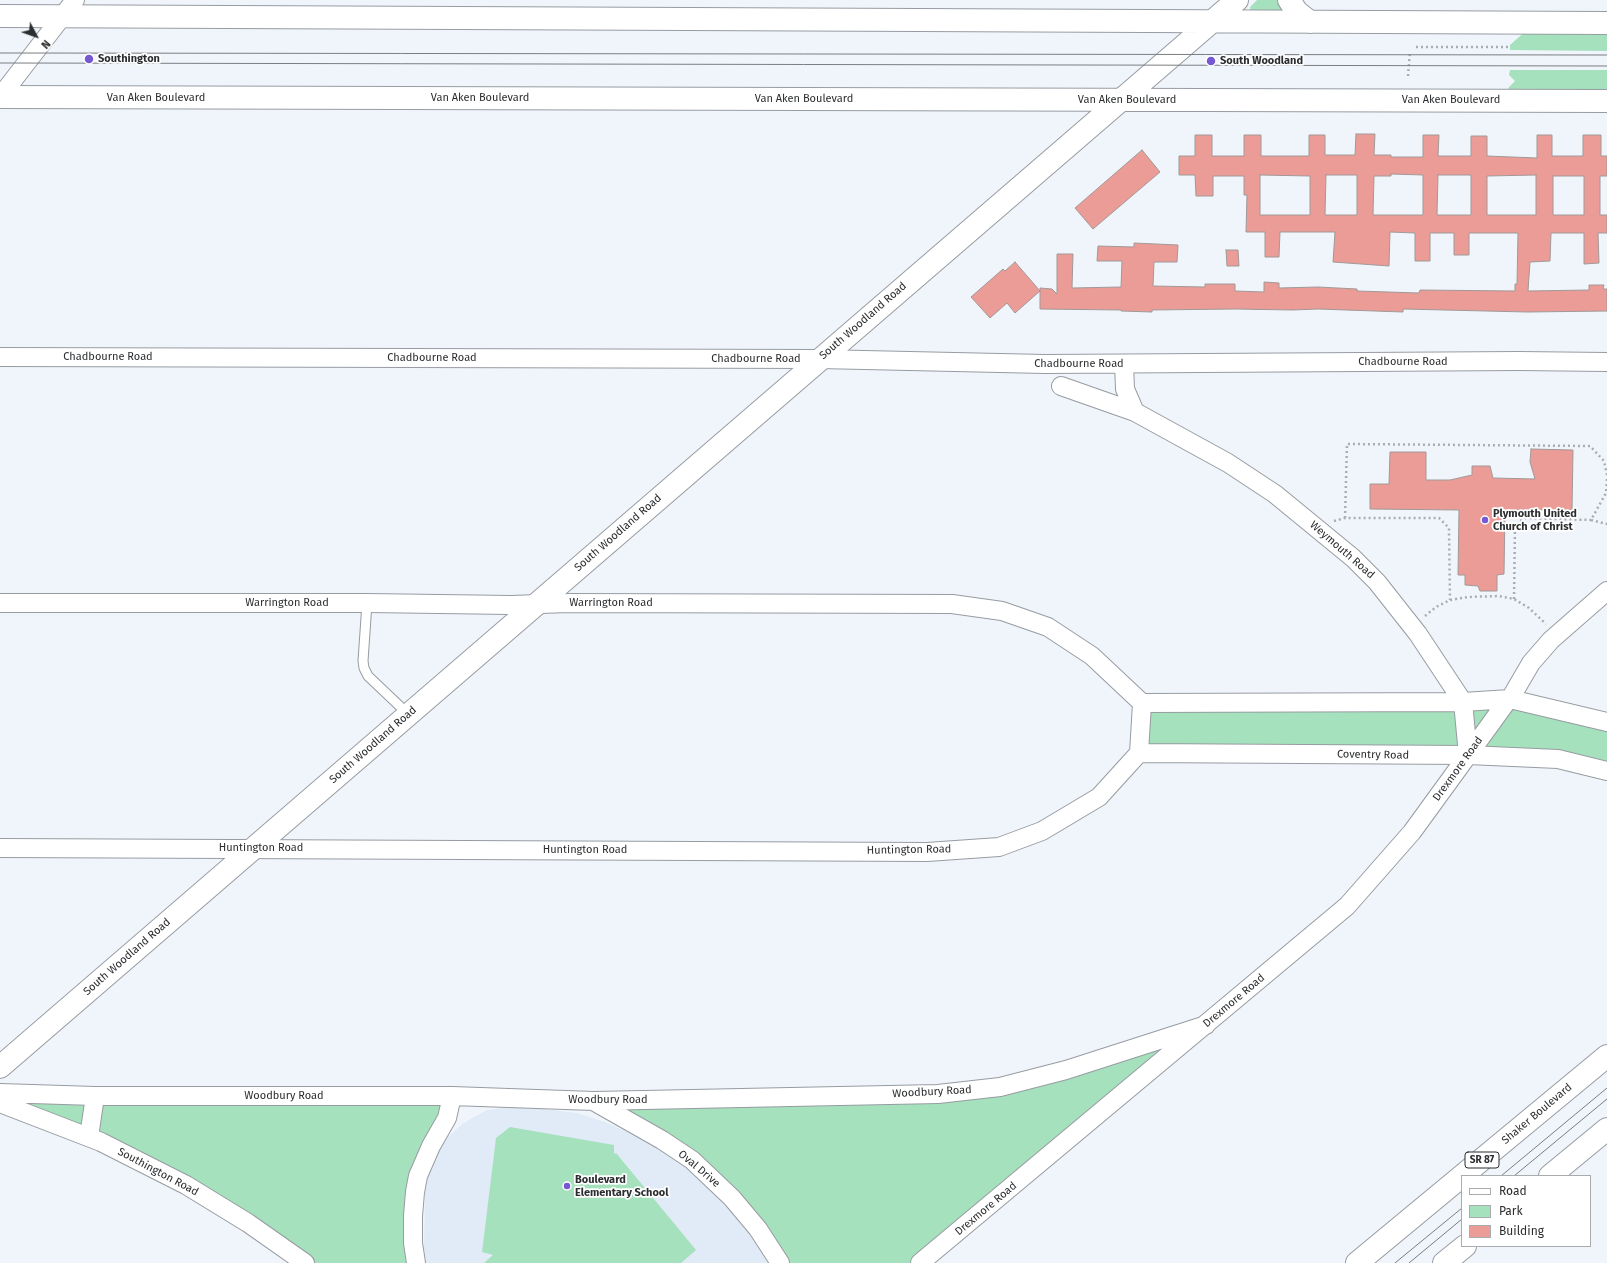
<!DOCTYPE html>
<html>
<head>
<meta charset="utf-8">
<style>
	body { margin:0 }
	#map { position:relative; width:1607px; height:1263px; overflow:hidden; background:#f0f5fb; font-family:"Fira Sans",sans-serif }
	canvas { display:block }
	.legend { position:absolute; left:1461px; top:1175px; width:130px; height:72px; box-sizing:border-box; background:#fff; border:1px solid #aaabac; margin:0; padding:5px 7px; list-style:none; font-size:12px; color:#2b2d2f }
	.legend li { display:flex; align-items:center; gap:8px; height:20px }
	.legend b { width:20px; border:1px solid #aaabac }
	.north { position:absolute; left:16px; top:16px; width:40px; height:40px; -webkit-text-stroke:3px #fff; paint-order:stroke; rotate:131deg; font-size:11px; font-weight:700; line-height:16px; text-align:center; color:#2b2d2f }
	.north::after { content:''; display:block; margin:auto; width:14px; height:18px; background:#2b2d2f; clip-path:polygon(50% 0,100% 100%,50% 72%,0 100%) }
</style>
</head>
<body>
<div id="map">
<canvas width="1607" height="1263"></canvas>
<ul class="legend">
<li><b style="height:5px;background:#fff"></b>Road</li>
<li><b style="height:11px;background:#a5e1bd"></b>Park</li>
<li><b style="height:11px;background:#eb9c97"></b>Building</li>
</ul>
<div class="north">N</div>
</div>
<script>
const g = document.querySelector('canvas').getContext('2d');
g.lineJoin = 'round';
function fillPath(path, color) {
  g.fillStyle = color;
  g.fill(path, 'evenodd');
}
function toPath(rows) {
  const path = new Path2D();
  for (const r of rows) {
    path.moveTo(r[0], r[1]);
    for (let i = 2; i < r.length; i += 2) path.lineTo(r[i], r[i + 1]);
  }
  return path;
}
function stroke(path, color, width, dash) {
  g.strokeStyle = color;
  g.lineWidth = width;
  g.lineCap = dash ? 'butt' : 'round';
  g.setLineDash(dash || []);
  g.stroke(path);
}
function write(font, color, halo, rows, align = 'center') {
  g.font = font + ' "Fira Sans",sans-serif';
  g.lineWidth = 3.5;
  g.setLineDash([]);
  g.textBaseline = 'middle';
  g.strokeStyle = halo;
  g.fillStyle = color;
  for (const [text, x, y, turn = 0] of rows) {
    g.save();
    g.translate(x, y);
    g.rotate((+turn || 0) * Math.PI / 180);
    g.textAlign = isNaN(turn) ? turn : align;
    if (halo) g.strokeText(text, 0, 0);
    g.fillText(text, 0, 0);
    g.restore();
  }
}
const built = toPath([
	[521,1106,577,1113,605,1122,628,1132,678,1159,704,1181,727,1204,757,1243,770,1263,426,1263,424,1248,425,1190,428,1173,438,1152,448,1137,461,1125,472,1118,487,1110]
]);
const green = toPath([
	[1257,0,1284,0,1287,12,1251,12,1250,7],
	[1527,30,1607,30,1607,51,1510,50,1510,45],
	[1510,70,1607,70,1607,93,1510,92,1508,90,1509,87,1515,81,1509,75],
	[1463,702,1607,722,1607,771,1558,759,1139,753,1142,703],
	[1206,1025,920,1263,780,1263,732,1198,594,1101,938,1094],
	[95,1096,452,1096,423,1162,416,1263,305,1263,186,1185,0,1103],
	[510,1127,614,1145,614,1154,616,1153,696,1250,681,1263,484,1263,493,1255,482,1252,496,1138]
]);
const building = toPath([
	[1356,134,1375,134,1374,155,1391,155,1391,157,1423,157,1423,135,1439,135,1438,156,1471,156,1471,136,1487,136,1487,156,1537,158,1537,135,1552,135,1552,156,1583,156,1583,135,1601,135,1601,156,1607,156,1607,176,1600,176,1600,215,1607,215,1607,233,1598,233,1599,263,1584,264,1584,233,1551,233,1550,261,1530,262,1528,291,1589,290,1589,285,1604,285,1603,289,1607,289,1607,311,1527,312,1403,309,1403,312,1318,309,1293,310,1235,309,1152,310,1152,312,1121,311,1121,310,1040,309,1040,288,1052,289,1057,294,1057,254,1073,254,1072,288,1121,287,1122,261,1097,261,1098,246,1134,247,1134,243,1178,245,1177,262,1154,262,1153,286,1205,287,1205,284,1235,284,1235,291,1264,292,1264,282,1279,283,1279,288,1318,287,1357,289,1357,291,1419,293,1420,290,1515,291,1515,284,1517,284,1518,233,1469,233,1469,255,1454,255,1454,233,1430,233,1430,261,1415,261,1415,233,1390,232,1389,266,1333,262,1335,232,1280,232,1279,257,1265,257,1265,232,1246,232,1247,195,1244,195,1244,176,1213,176,1213,196,1196,196,1195,175,1179,175,1179,156,1195,156,1195,135,1212,135,1212,156,1244,156,1244,135,1261,135,1261,156,1309,156,1309,135,1325,135,1325,155,1355,155,1356,134],
	[1391,174,1423,175,1423,215,1373,215,1374,176,1391,176,1391,174],
	[1260,175,1310,176,1310,215,1260,215,1260,175],
	[1326,175,1357,175,1357,215,1325,215,1326,175],
	[1438,175,1471,175,1471,215,1437,215,1438,175],
	[1536,175,1536,215,1487,215,1487,176,1536,175],
	[1553,176,1584,176,1584,215,1553,215,1553,176],
	[1142,150,1160,172,1093,229,1075,208,1142,150],
	[1226,250,1238,250,1239,266,1227,266,1226,250],
	[1015,262,1040,291,1015,313,1007,303,990,318,971,297,1003,269,1005,271,1015,262],
	[1531,449,1573,450,1572,510,1505,510,1504,574,1497,575,1497,591,1480,591,1478,586,1465,585,1465,575,1458,575,1459,510,1370,509,1370,484,1389,484,1390,452,1426,452,1426,480,1450,480,1472,475,1472,466,1490,466,1493,478,1535,479,1530,462,1531,449]
]);
const path = toPath([
	[1416,47,1509,47],
	[1408,76,1410,52],
	[1607,479,1606,493,1591,520,1607,524],
	[1345,518,1347,444,1590,446,1604,461,1607,475],
	[1334,521,1345,518,1439,518,1449,528,1450,600],
	[1514,599,1515,527,1520,521,1526,518,1591,520],
	[1425,616,1436,607,1450,600,1468,597,1499,596,1514,599,1529,608,1546,624]
]);
const lane = toPath([
	[367,603,363,661,364,668,368,676,408,714]
]);
const street = toPath([
	[0,97,75,0],
	[0,357,819,359,1045,364,1519,361,1607,362],
	[1124,364,1125,389,1135,412],
	[1061,386,1135,412,1228,463,1275,494,1353,558,1377,582,1418,634,1463,702,1468,755],
	[0,603,367,603,511,605,569,603,952,604,1002,611,1048,627,1092,656,1142,703,1139,753],
	[1510,699,1531,663,1551,640,1607,591],
	[1142,703,1463,702,1510,699,1607,722],
	[1139,753,1468,755,1558,759,1607,771],
	[0,848,927,852,999,847,1042,831,1099,797,1139,753],
	[0,1093,95,1096,452,1096,594,1101,938,1094,1000,1087,1066,1070,1206,1025],
	[595,1102,662,1140,692,1160,732,1198,758,1229,780,1263],
	[0,1103,101,1142,186,1185,248,1223,305,1263],
	[89,1137,95,1096],
	[416,1263,413,1243,413,1216,415,1192,418,1176,431,1146,447,1118,452,1096],
	[920,1263,1347,906,1412,832,1508,700]
]);
const secondary = toPath([
	[1289,0,1297,12,1310,22],
	[0,16,1607,23],
	[0,97,1607,101],
	[0,1067,1237,0]
]);
const primary = toPath([
	[1550,1176,1607,1129],
	[1357,1263,1607,1056],
	[1444,1263,1465,1246]
]);
const tram = toPath([
	[0,53,1607,55],
	[0,63,1607,66],
	[1501,1176,1607,1088],
	[1514,1176,1607,1099],
	[1395,1263,1462,1208],
	[1409,1263,1462,1219]
]);
const markers = [
	[89,59,5,"#7658d3"],
	[1211,61,5,"#7658d3"],
	[1485,520,4,"#7658d3"],
	[567,1186,4,"#7658d3"]
];
const shields = [
	[1482,1160,34]
];
const shieldNames = [
	["SR 87",1482,1160]
];
const poiNames = [
	["Southington",98,59],
	["South Woodland",1220,61],
	["Plymouth United",1493,514],
	["Church of Christ",1493,527],
	["Boulevard",575,1180],
	["Elementary School",575,1193]
];
const streetNames = [
	["Van Aken Boulevard",156,98],
	["Van Aken Boulevard",480,98],
	["Van Aken Boulevard",804,99],
	["Van Aken Boulevard",1127,100],
	["Van Aken Boulevard",1451,100],
	["South Woodland Road",863,321,-41],
	["Chadbourne Road",108,357],
	["Chadbourne Road",432,358],
	["Chadbourne Road",756,359],
	["Chadbourne Road",1403,362],
	["Chadbourne Road",1079,364],
	["South Woodland Road",618,533,-41],
	["Weymouth Road",1342,550,41],
	["Warrington Road",287,603],
	["Warrington Road",611,603],
	["South Woodland Road",373,745,-41],
	["Coventry Road",1373,755,1],
	["Drexmore Road",1458,769,-54],
	["Huntington Road",261,848],
	["Huntington Road",585,850],
	["Huntington Road",909,850,-1],
	["South Woodland Road",127,957,-41],
	["Drexmore Road",1234,1001,-40],
	["Woodbury Road",932,1092,-3],
	["Woodbury Road",284,1096],
	["Woodbury Road",608,1100],
	["Shaker Boulevard",1537,1114,-40],
	["Oval Drive",699,1169,40],
	["Southington Road",158,1172,28],
	["Drexmore Road",986,1209,-40]
];
fillPath(built, '#e0ebf7');
fillPath(green, '#a5e1bd');
fillPath(building, '#eb9c97');
stroke(building, '#a09897', 1);
stroke(lane, '#979ca2', 11);
stroke(street, '#979ca2', 20);
stroke(secondary, '#979ca2', 24);
stroke(primary, '#979ca2', 24);
stroke(path, '#a9adb2', 2.5, [2, 3]);
stroke(lane, '#fff', 9);
stroke(street, '#fff', 18);
stroke(secondary, '#fff', 22);
stroke(primary, '#fff', 22);
stroke(tram, '#7a7d81', 1);
for (const [x, y, r, color] of markers) {
  const dot = new Path2D();
  dot.arc(x, y, r, 0, 2 * Math.PI);
  g.fillStyle = color;
  g.fill(dot);
  stroke(dot, '#fff', 1.5);
}
for (const [x, y, w] of shields) {
  const box = new Path2D();
  box.roundRect(x - w / 2, y - 8, w, 16, 3);
  g.fillStyle = '#fff';
  g.fill(box);
  stroke(box, '#2b2d2f', 1);
}
write('bold 10px', '#2b2d2f', null, shieldNames);
write('bold 11px', '#2b2d2f', '#fff', poiNames, 'left');
write('11px', '#2b2d2f', '#fff', streetNames);
</script>
</body>
</html>
